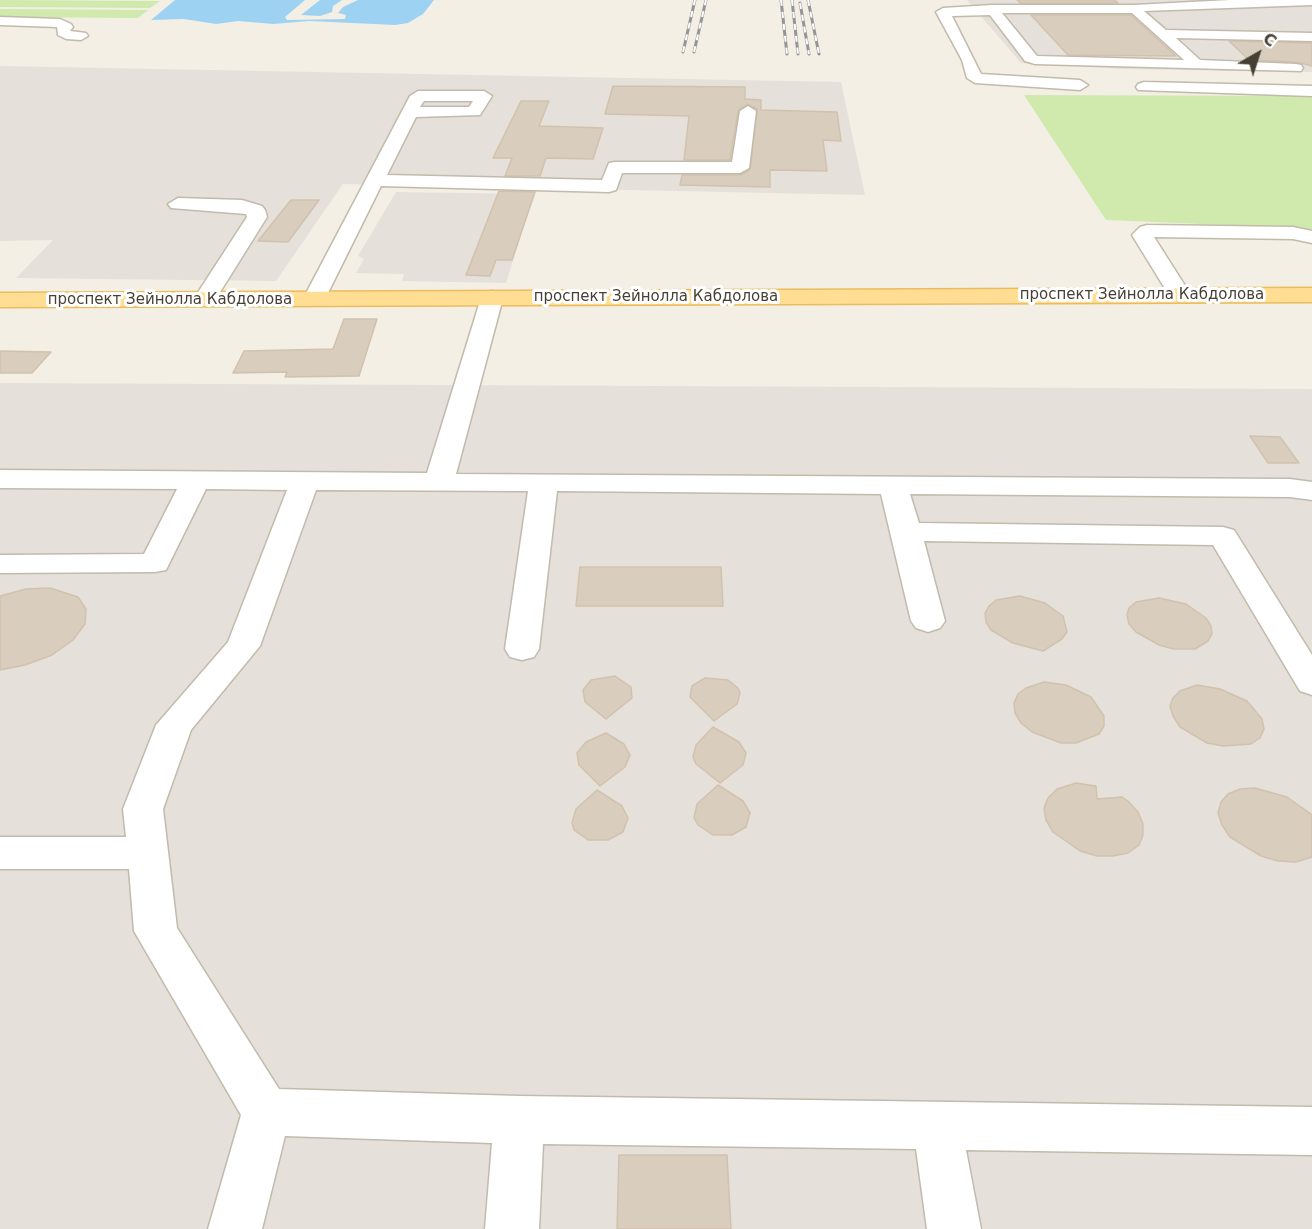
<!DOCTYPE html>
<html>
<head>
<meta charset="utf-8">
<style>
	body { margin:0 }
	#map { position:relative; width:1312px; height:1229px; overflow:hidden; background:#f3efe5; font-family:"DejaVu Sans",sans-serif }
	canvas { display:block }
	.north { position:absolute; left:1228px; top:24px; width:60px; height:60px; -webkit-text-stroke:4px #fff; paint-order:stroke; rotate:39deg; font-size:16px; font-weight:700; line-height:24px; text-align:center; color:#463f34 }
	.north::after { content:''; display:block; margin:auto; width:21px; height:27px; background:#463f34; clip-path:polygon(50% 0,100% 100%,50% 72%,0 100%) }
</style>
</head>
<body>
<div id="map">
<canvas width="1312" height="1229"></canvas>
<div class="north">С</div>
</div>
<script>
const g = document.querySelector('canvas').getContext('2d');
g.lineJoin = 'round';
function fillPath(path, color) {
  g.fillStyle = color;
  g.fill(path, 'evenodd');
}
function toPath(rows) {
  const path = new Path2D();
  for (const r of rows) {
    path.moveTo(r[0], r[1]);
    for (let i = 2; i < r.length; i += 2) path.lineTo(r[i], r[i + 1]);
  }
  return path;
}
function stroke(path, color, width, dash) {
  g.strokeStyle = color;
  g.lineWidth = width;
  g.lineCap = dash ? 'butt' : 'round';
  g.setLineDash(dash || []);
  g.stroke(path);
}
function write(font, color, halo, rows, align = 'center') {
  g.font = font + ' "DejaVu Sans",sans-serif';
  g.lineWidth = 6;
  g.setLineDash([]);
  g.textBaseline = 'middle';
  g.strokeStyle = halo;
  g.fillStyle = color;
  for (const [text, x, y, turn = 0] of rows) {
    g.save();
    g.translate(x, y);
    g.rotate((+turn || 0) * Math.PI / 180);
    g.textAlign = isNaN(turn) ? turn : align;
    if (halo) g.strokeText(text, 0, 0);
    g.fillText(text, 0, 0);
    g.restore();
  }
}
const industrial = toPath([
	[967,0,1312,0,1312,72,1123,69,1021,63],
	[0,66,841,82,865,195,343,184,276,281,16,278,53,240,0,241],
	[396,192,534,194,506,283,402,281,404,274,356,273,364,259,358,256],
	[0,383,1312,389,1312,1229,0,1229]
]);
const green = toPath([
	[0,0,160,1,150,8,0,7],
	[0,9,148,10,138,18,0,17],
	[1024,95,1312,96,1312,231,1298,228,1106,220]
]);
const water = toPath([
	[175,0,305,0,285,17,287,20,345,19,346,15,338,13,343,7,358,0,434,0,423,14,408,23,395,25,309,21,273,24,238,21,216,24,184,19,151,20],
	[320,0,342,0,333,6,332,12,320,16,301,15]
]);
const building = toPath([
	[1017,0,1115,0,1118,3,1020,3,1017,0],
	[1031,15,1131,15,1176,56,1068,55,1031,15],
	[1229,41,1312,43,1312,66,1296,62,1249,60,1229,41],
	[613,86,745,87,745,99,761,100,761,110,837,112,841,141,823,140,827,171,770,170,770,187,680,185,682,175,740,175,750,170,757,109,747,104,738,111,730,160,684,160,689,116,605,114,613,86],
	[521,101,549,101,539,126,603,128,593,159,546,158,540,176,505,176,512,158,493,158,521,101],
	[499,191,535,192,512,260,496,260,490,276,466,275,499,191],
	[291,200,319,200,288,242,258,241,291,200],
	[344,319,377,319,359,376,285,377,287,372,233,373,244,351,333,349,344,319],
	[0,351,51,352,32,373,0,373,0,351],
	[1250,436,1280,437,1299,463,1268,463,1250,436],
	[580,567,721,567,723,606,576,606,580,567],
	[50,588,78,597,86,609,85,624,73,640,52,655,25,665,0,670,0,596,26,589,50,588],
	[1020,596,1045,603,1063,616,1067,632,1062,639,1043,651,1013,643,991,630,986,622,985,613,989,606,996,600,1020,596],
	[1159,598,1186,604,1206,618,1211,626,1212,634,1208,641,1195,649,1174,649,1159,645,1136,632,1129,624,1127,615,1129,608,1136,602,1159,598],
	[615,676,631,687,632,698,606,719,585,702,583,690,591,680,615,676],
	[705,678,728,680,738,688,740,693,737,704,714,721,690,697,692,686,705,678],
	[1044,682,1066,685,1091,697,1104,716,1104,726,1099,734,1076,743,1061,743,1032,732,1021,723,1015,713,1014,703,1018,694,1026,688,1044,682],
	[1197,685,1220,689,1247,701,1262,719,1264,729,1260,738,1251,744,1223,746,1207,743,1180,727,1173,716,1170,706,1173,698,1180,691,1197,685],
	[713,727,739,742,746,753,743,765,720,783,696,764,693,757,696,745,713,727],
	[606,733,624,744,630,755,625,767,600,786,579,765,577,753,586,742,606,733],
	[1076,783,1096,786,1097,799,1122,797,1128,801,1138,812,1143,824,1143,835,1139,845,1128,853,1113,856,1097,856,1080,851,1053,832,1046,820,1044,808,1048,798,1057,789,1076,783],
	[718,785,743,801,750,813,746,827,732,835,713,835,698,825,694,818,697,804,718,785],
	[1255,788,1287,797,1312,815,1312,857,1296,862,1278,861,1261,856,1230,837,1222,825,1218,813,1221,802,1228,794,1240,789,1255,788],
	[597,790,622,806,628,818,623,832,608,840,588,840,574,830,572,823,576,809,597,790],
	[619,1155,727,1155,731,1229,617,1229,619,1155]
]);
const minor = toPath([
	[1230,0,1312,0,1312,5,1144,11,1166,30,1312,33,1312,41,1176,38,1200,60,1296,64,1301,65,1303,68,1301,71,1035,64,1025,61,990,15,952,16,981,74,1080,80,1088,85,1080,90,975,83,967,78,962,60,936,12,943,8,992,5,1134,5,1230,0],
	[1002,13,1132,13,1184,60,1037,56,1002,13],
	[0,17,60,19,71,24,73,27,70,31,86,33,88,36,81,40,66,39,58,35,57,27,0,25,0,17],
	[1144,82,1312,86,1312,96,1138,90,1136,87,1138,84,1144,82],
	[418,91,484,91,492,96,480,115,416,117,387,175,602,180,609,163,615,162,732,162,740,111,748,106,756,111,749,168,740,173,622,173,616,190,609,192,381,186,325,299,322,304,306,304,303,299,410,96,418,91],
	[424,101,473,101,469,107,420,107,424,101],
	[178,198,242,200,262,206,265,210,267,217,212,305,196,305,193,300,247,217,246,214,171,208,168,204,178,198],
	[1147,225,1293,227,1312,231,1312,243,1293,239,1154,237,1191,295,1188,300,1180,302,1172,300,1132,235,1140,227,1147,225],
	[492,291,500,293,503,298,456,474,1290,479,1312,482,1312,500,1290,497,910,494,919,523,1223,527,1234,530,1312,655,1312,695,1300,691,1213,545,924,541,945,621,940,628,928,632,916,628,911,621,881,494,557,491,539,649,534,657,522,660,510,657,505,649,528,491,316,490,260,646,191,730,163,809,177,928,279,1089,519,1096,1312,1107,1312,1155,966,1150,981,1229,927,1229,916,1149,543,1144,539,1229,485,1229,492,1143,285,1136,262,1229,208,1229,241,1115,134,931,129,869,0,869,0,837,126,837,123,809,156,725,228,642,287,490,206,489,166,570,155,572,0,573,0,555,144,554,177,489,0,488,0,470,427,473,481,298,484,293,492,291]
]);
const major = toPath([
	[1312,288,1312,302,0,307,0,293,1312,288]
]);
const rail = toPath([
	[781,0,787,54],
	[792,0,798,54],
	[808,0,819,54],
	[800,3,809,54],
	[683,52,695,0],
	[694,52,706,0]
]);
const farStreetnames = [
	["проспект Зейнолла Кабдолова",1142,295],
	["проспект Зейнолла Кабдолова",656,297],
	["проспект Зейнолла Кабдолова",170,300]
];
fillPath(industrial, '#e6e0da');
fillPath(green, '#cfeaac');
fillPath(water, '#9ed2f3');
fillPath(building, '#d9cdbd');
stroke(building, '#d1c2ad', 1.5);
stroke(minor, '#c2baaa', 3);
stroke(major, '#e9bd5e', 3);
fillPath(minor, '#fff');
fillPath(major, '#ffde93');
stroke(rail, '#959595', 3);
stroke(rail, '#fff', 2, [6]);
write('15px', '#463f34', '#fff', farStreetnames);
</script>
</body>
</html>
